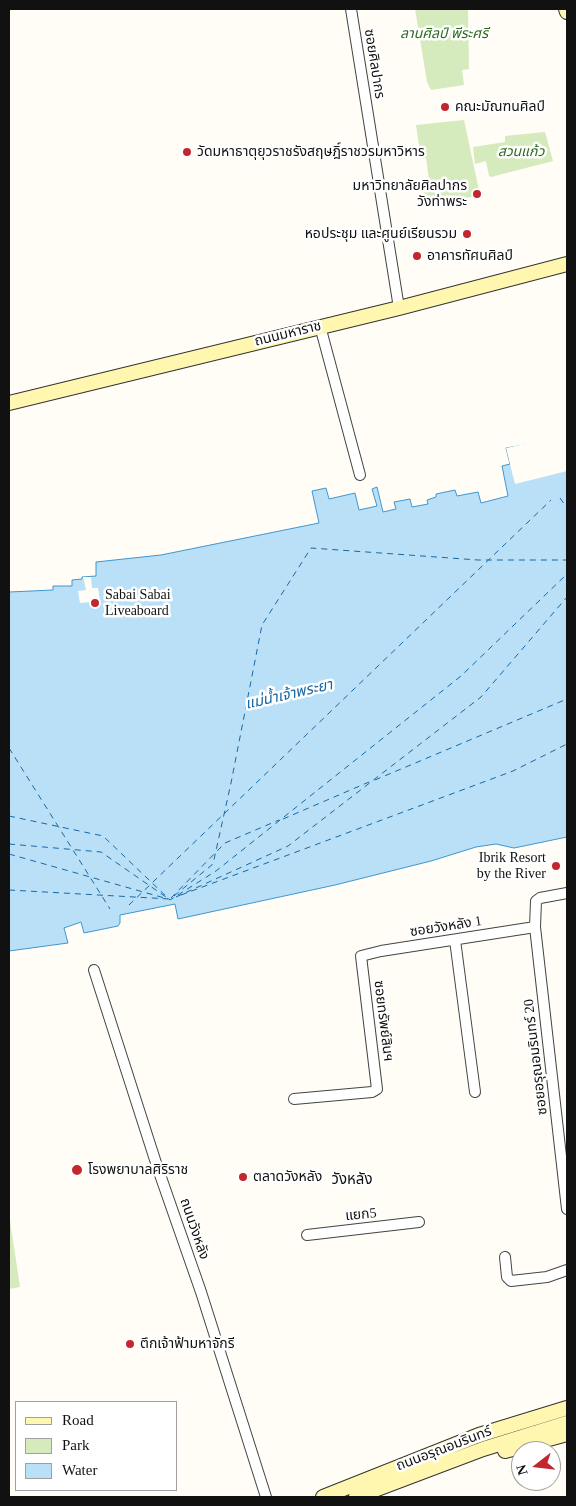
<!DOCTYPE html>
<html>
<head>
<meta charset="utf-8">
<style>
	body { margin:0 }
	#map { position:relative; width:576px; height:1506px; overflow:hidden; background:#fffdf5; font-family:"Times New Roman",serif }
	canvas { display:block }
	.frame { position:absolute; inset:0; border:10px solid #111; pointer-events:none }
	.legend { position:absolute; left:15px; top:1401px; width:162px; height:90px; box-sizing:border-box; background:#fff; border:1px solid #a0a0a0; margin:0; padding:6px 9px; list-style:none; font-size:15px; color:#111 }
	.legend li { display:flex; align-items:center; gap:10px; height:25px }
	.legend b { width:25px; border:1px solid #a0a0a0 }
	.north { position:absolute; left:511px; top:1441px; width:50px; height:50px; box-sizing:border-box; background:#fff; border:1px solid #a0a0a0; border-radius:50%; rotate:254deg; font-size:14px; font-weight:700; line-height:20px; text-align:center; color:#111 }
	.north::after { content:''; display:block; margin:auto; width:18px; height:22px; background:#c4262e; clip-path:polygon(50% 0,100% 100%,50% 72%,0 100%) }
</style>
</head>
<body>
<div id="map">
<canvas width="576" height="1506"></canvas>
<div class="frame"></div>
<ul class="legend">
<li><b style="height:6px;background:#fff6b0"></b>Road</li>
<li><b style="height:14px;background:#d5ebbd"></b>Park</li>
<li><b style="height:14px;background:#b9e0f7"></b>Water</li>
</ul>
<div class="north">N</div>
</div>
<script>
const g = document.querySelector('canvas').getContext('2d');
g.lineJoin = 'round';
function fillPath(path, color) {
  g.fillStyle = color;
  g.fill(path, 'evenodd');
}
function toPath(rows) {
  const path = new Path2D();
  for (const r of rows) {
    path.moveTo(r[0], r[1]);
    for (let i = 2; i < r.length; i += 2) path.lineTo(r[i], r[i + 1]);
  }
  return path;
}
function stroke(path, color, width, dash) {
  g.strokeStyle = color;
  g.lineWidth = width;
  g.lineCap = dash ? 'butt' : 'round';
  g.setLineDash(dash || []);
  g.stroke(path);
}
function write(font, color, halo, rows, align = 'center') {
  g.font = font + ' "Times New Roman","Noto Sans Thai",serif';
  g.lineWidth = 5;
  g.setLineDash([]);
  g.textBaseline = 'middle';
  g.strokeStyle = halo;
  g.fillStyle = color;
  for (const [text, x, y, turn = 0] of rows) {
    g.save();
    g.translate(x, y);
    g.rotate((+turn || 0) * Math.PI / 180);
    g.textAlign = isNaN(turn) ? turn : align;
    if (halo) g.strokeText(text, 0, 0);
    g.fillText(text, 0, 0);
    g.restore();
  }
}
const green = toPath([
	[415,9,468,9,469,69,462,70,464,85,431,90,427,82],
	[464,120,480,195,426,207,423,181,429,180,426,158,421,159,416,125],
	[545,132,553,161,491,177,489,176,486,161,475,164,473,147,505,142,505,136],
	[9,1214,20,1287,9,1289]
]);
const water = toPath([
	[567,438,567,837,514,848,496,844,476,847,431,861,335,885,178,919,175,904,120,915,120,923,118,926,84,933,81,922,64,928,68,943,9,951,9,592,53,590,53,586,72,586,72,580,82,579,82,577,96,576,96,562,161,555,319,523,312,491,326,488,329,499,355,493,359,510,377,506,372,489,377,487,383,512,396,509,394,502,410,499,412,507,428,504,427,500,436,497,436,494,455,490,457,496,478,492,481,503,508,496,502,466,510,464,506,448,567,438]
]);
const pier = toPath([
	[567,435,567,471,515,484,506,448],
	[83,577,91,577,92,588,98,588,100,601,80,603,78,591,86,590]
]);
const ferry = toPath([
	[560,498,567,508],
	[9,748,110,909],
	[375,780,567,699],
	[9,816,103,836,170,900,216,871,461,676,567,574],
	[283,819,369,782],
	[9,844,101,852,166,897],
	[9,854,168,899],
	[9,890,170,899],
	[181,895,513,771,567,744],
	[174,896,213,864,231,783,262,625,311,548,478,560,567,560],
	[176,897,288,846,481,697,567,597],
	[171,898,225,843,279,820],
	[129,905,551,500]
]);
const street = toPath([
	[351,9,399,308],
	[320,326,360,475],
	[567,893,540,898,536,901,535,927,567,1209],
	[455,940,475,1092],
	[94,970,157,1166,201,1292,266,1497],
	[294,1099,372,1092,377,1089,361,956,381,951,535,927],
	[307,1235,419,1222],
	[505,1257,507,1277,511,1281,547,1277,567,1270]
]);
const secondary = toPath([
	[566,9,567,12],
	[9,403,399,308,567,264],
	[505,1451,567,1434],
	[323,1497,479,1435,567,1408],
	[356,1497,483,1449,567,1423]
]);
const markers = [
	[445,107,5,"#c4262e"],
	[187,152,5,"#c4262e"],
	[477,194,5,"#c4262e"],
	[467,234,5,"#c4262e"],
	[417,256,5,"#c4262e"],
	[95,603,5,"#c4262e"],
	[556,866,5,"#c4262e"],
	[77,1170,6,"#c4262e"],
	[243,1177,5,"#c4262e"],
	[130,1344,5,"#c4262e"]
];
const parkNames = [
	["ลานศิลป์ พีระศรี",444,34],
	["สวนแก้ว",521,152]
];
const streetNames = [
	["ซอยศิลปากร",374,64,81],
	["ถนนมหาราช",288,334,-14],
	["ซอยวังหลัง 1",446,927,-9],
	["ซอยทรัพย์สินฯ",383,1021,83],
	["ซอยอรุณอมรินทร์ 20",536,1057,-97],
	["แยก5",361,1215,-6],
	["ถนนวังหลัง",194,1229,71],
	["ถนนอรุณอมรินทร์",444,1449,-21]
];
const poiNames = [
	["คณะมัณฑนศิลป์",455,107],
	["วัดมหาธาตุยุวราชรังสฤษฎิ์ราชวรมหาวิหาร",197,152],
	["มหาวิทยาลัยศิลปากร",467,186,"right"],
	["วังท่าพระ",467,202,"right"],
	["หอประชุม และศูนย์เรียนรวม",457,234,"right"],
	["อาคารทัศนศิลป์",427,256],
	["Sabai Sabai",105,595],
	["Liveaboard",105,611],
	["Ibrik Resort",546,858,"right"],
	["by the River",546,874,"right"],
	["โรงพยาบาลศิริราช",88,1170],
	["ตลาดวังหลัง",253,1177],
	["ตึกเจ้าฟ้ามหาจักรี",140,1344]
];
const waterNames = [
	["แม่น้ำเจ้าพระยา",289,695,-13]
];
const neighbourhoodNames = [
	["วังหลัง",352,1180]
];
fillPath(green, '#d5ebbd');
fillPath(water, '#b9e0f7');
stroke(water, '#3f96cf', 1);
fillPath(pier, '#fffdf5');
stroke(ferry, '#1768a6', 1, [6, 5]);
stroke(street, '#444', 12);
stroke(secondary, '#333', 16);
stroke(street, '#fff', 10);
stroke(secondary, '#fff6b0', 14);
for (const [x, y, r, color] of markers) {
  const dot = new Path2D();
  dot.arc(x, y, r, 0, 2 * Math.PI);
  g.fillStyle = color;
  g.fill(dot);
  stroke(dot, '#fff', 2);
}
write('italic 14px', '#2f6b1f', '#fff', parkNames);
write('14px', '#111', '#fff', streetNames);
write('14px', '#111', '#fff', poiNames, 'left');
write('italic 15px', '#1768a6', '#fff', waterNames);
write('15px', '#111', '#fff', neighbourhoodNames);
</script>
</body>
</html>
